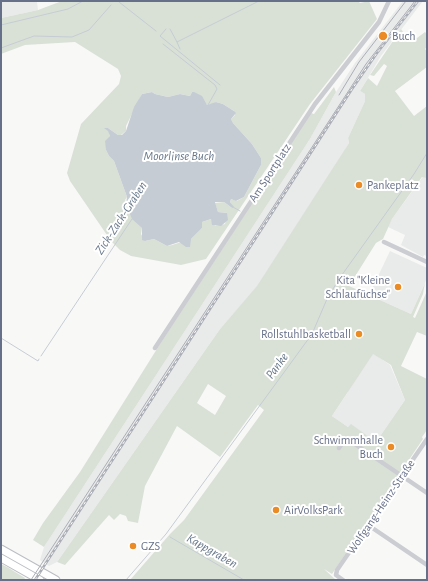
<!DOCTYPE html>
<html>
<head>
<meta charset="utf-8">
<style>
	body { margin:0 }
	#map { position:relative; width:428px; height:581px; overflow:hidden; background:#f8f9f7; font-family:"Alegreya Sans",sans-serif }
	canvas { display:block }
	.frame { position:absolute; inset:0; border:2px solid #677089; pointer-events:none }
</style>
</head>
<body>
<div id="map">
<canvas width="428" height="581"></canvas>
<div class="frame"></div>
</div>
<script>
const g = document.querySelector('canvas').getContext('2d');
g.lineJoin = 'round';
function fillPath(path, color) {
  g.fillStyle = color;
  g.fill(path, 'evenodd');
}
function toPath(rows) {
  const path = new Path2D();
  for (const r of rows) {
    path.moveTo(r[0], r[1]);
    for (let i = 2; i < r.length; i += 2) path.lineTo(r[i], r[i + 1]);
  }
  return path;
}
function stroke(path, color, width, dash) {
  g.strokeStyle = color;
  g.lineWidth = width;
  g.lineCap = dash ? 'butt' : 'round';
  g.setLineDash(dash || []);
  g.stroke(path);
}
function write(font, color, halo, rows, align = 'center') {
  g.font = font + ' "Alegreya Sans",sans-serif';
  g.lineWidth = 4;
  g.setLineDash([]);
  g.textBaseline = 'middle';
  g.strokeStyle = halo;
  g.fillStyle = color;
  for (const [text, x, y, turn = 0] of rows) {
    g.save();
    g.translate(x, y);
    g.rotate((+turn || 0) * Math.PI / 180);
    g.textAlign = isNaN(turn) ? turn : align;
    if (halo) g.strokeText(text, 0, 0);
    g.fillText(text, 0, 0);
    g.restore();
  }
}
const built = toPath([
	[1,1,37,1,38,10,1,18],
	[403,1,423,1,381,56,360,91,365,94,365,101,348,138,349,143,341,157,257,287,220,329,57,562,49,566,40,560,44,547,310,139,336,92,355,63],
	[427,171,427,256,424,255,423,257,401,245,405,235,388,227,392,219],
	[390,251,427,268,427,278,411,314,369,295],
	[373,353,390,365,405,400,376,442,351,425,348,427,332,416,348,392,346,391]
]);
const green = toPath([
	[62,1,358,1,360,3,369,1,377,19,310,104,206,259,181,265,131,256,120,250,111,241,70,181,67,173,81,124,119,84,121,76,118,69,75,42,25,45,1,54,1,18,38,10],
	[152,92,155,94,168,97,180,94,190,96,192,92,207,105,213,104,216,102,223,104,234,111,235,115,231,119,233,123,252,144,261,158,261,165,244,197,237,201,231,199,230,202,232,205,232,208,224,202,215,203,218,212,227,213,225,224,215,226,211,219,202,222,202,228,191,239,172,245,167,246,154,239,145,241,141,234,142,228,125,200,127,197,114,161,109,156,106,150,110,136,108,128,118,135,121,135,126,131,126,126,142,94],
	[401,29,408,39,414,35,417,38,425,32,427,34,427,47,425,49,427,51,427,67,395,91,414,116,427,106,427,178,422,177,392,219,383,239,376,243,349,286,411,314,425,283,423,294,413,317,415,318,427,291,427,336,417,332,401,366,427,379,427,430,422,437,423,439,332,574,324,569,336,580,130,580,170,534,184,520,264,410,258,405,220,457,177,426,145,486,138,523,128,521,126,516,120,514,114,520,109,515,65,565,57,562,220,329,257,286,349,143,348,138,365,101,365,94,360,91,368,78,377,86,387,66,384,64,374,76,370,75],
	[373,354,391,365,405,400,376,442,351,424,348,427,332,416],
	[208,384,226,396,215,415,197,403],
	[334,87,336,92,310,139,44,547,33,540,43,523,80,472,160,344,311,113,314,114],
	[1,564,7,567,25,578,24,580,1,580]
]);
const water = toPath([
	[152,92,155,94,168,97,180,94,190,96,192,92,194,92,202,96,207,105,216,102,223,104,234,111,236,113,231,119,233,123,252,144,261,158,261,165,244,197,236,201,231,199,230,202,234,207,232,208,224,202,215,202,218,212,227,213,228,220,221,226,212,225,211,219,202,222,202,228,191,239,190,247,186,247,179,242,167,246,154,239,145,241,142,240,142,228,132,219,126,204,127,197,114,161,109,156,106,150,105,141,110,136,108,131,104,128,108,128,118,135,122,135,126,131,134,107,142,94]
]);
const stream = toPath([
	[119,2,156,31],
	[1,25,68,9,83,1],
	[166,29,160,36,220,85],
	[170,29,177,42,259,1],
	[177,42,180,49],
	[163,44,215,85,217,89,208,105],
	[1,48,34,36,72,37,89,30,111,5],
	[233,207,240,211],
	[1,338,38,361,39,359],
	[41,356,132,219],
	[170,537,244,580],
	[126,580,166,534,312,334,327,299,339,279,414,174,427,153]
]);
const minor = toPath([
	[384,242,427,262],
	[155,348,315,104,379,22,389,1],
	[339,448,346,438,427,493],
	[368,525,427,565],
	[343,580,336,575,337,570,427,439]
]);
const highway = toPath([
	[1,549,56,580],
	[1,558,40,580]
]);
const tram = toPath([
	[339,95,359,62,406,1],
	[31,580,366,64,415,1]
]);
const rail = toPath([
	[35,580,352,89,377,53,418,1]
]);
const markers = [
	[383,36,5,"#eb8b25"],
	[359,185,4,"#eb8b25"],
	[398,287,4,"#eb8b25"],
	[359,334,4,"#eb8b25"],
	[391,447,4,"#eb8b25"],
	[276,510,4,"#eb8b25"],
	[133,546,4,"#eb8b25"]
];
const poiNames = [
	["Buch",392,36],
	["Pankeplatz",367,185],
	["Kita \"Kleine",390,280,"right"],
	["Schlaufüchse\"",390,294,"right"],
	["Rollstuhlbasketball",351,334,"right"],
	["Schwimmhalle",383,440,"right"],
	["Buch",383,454,"right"],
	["AirVolksPark",284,510],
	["GZS",141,546]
];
const streetNames = [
	["Am Sportplatz",270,173,-57],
	["Wolfgang-Heinz-Straße",381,507,-56]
];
const waterNames = [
	["Moorlinse Buch",179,156],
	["Zick-Zack-Graben",121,218,-57],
	["Panke",277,366,-54],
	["Kappgraben",212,551,30]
];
fillPath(built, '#e9eaea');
fillPath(green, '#d9e1d7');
fillPath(water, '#c6ccd4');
stroke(stream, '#c6ccd4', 1);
stroke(highway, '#bbbdc2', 9);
stroke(minor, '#cccdd2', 4.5);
stroke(highway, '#fff', 7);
stroke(tram, '#abaeb6', 1);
stroke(rail, '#abaeb6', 2.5);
stroke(rail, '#fff', 1, [3]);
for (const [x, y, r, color] of markers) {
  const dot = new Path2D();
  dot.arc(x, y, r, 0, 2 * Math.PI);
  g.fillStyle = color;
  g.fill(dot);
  stroke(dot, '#fff', 1.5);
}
write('12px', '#677089', '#fff', poiNames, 'left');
write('12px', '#677089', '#fff', streetNames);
write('italic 13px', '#68788b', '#fff', waterNames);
</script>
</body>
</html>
